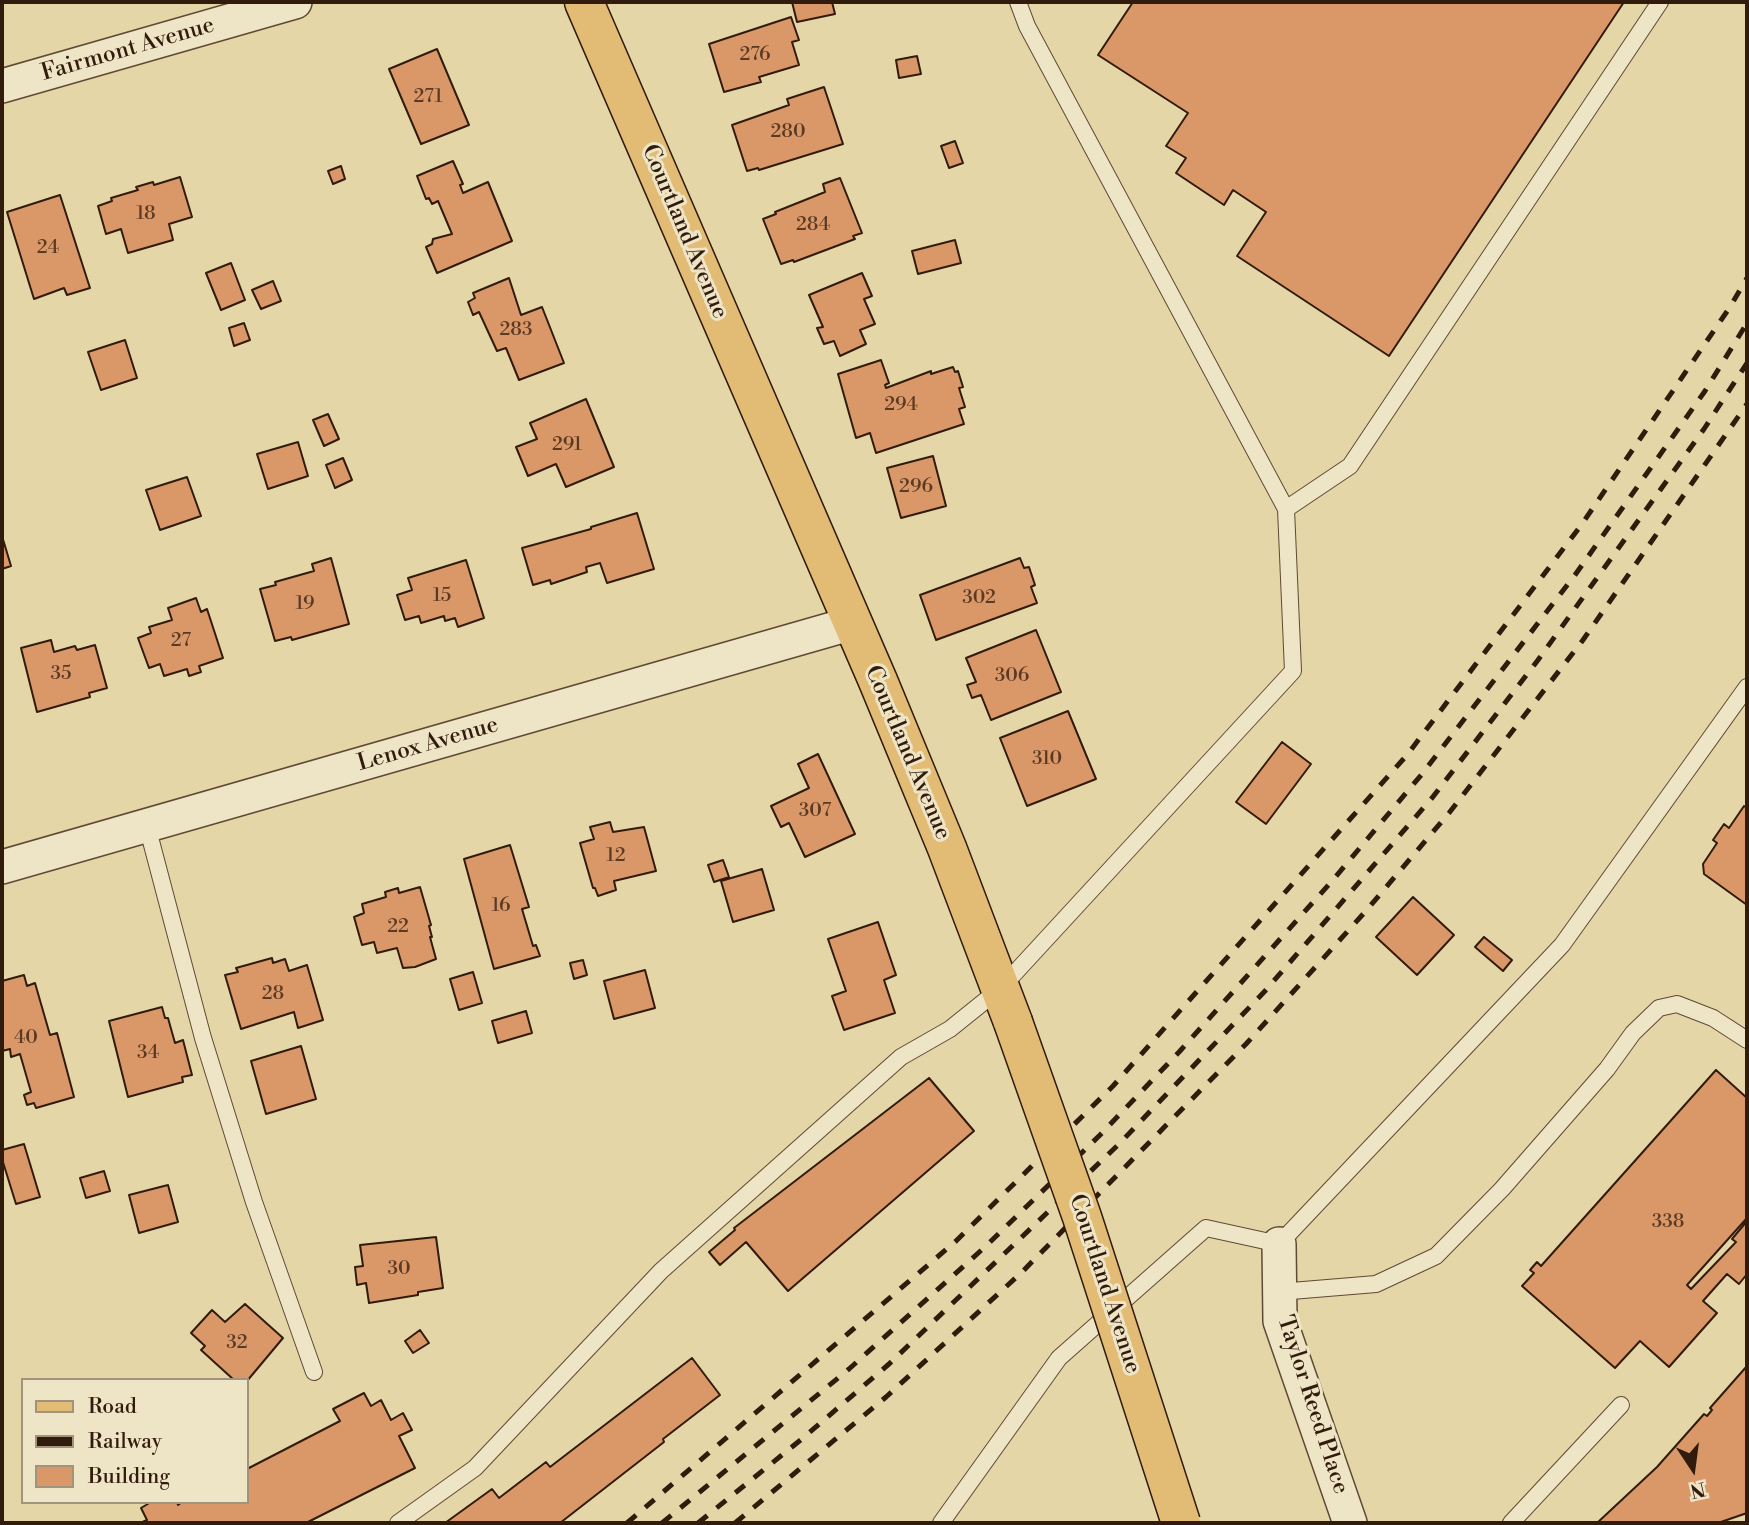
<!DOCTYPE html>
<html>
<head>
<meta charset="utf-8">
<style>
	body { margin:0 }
	#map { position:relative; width:1749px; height:1525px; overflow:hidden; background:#e5d6a7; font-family:"Libre Bodoni",serif }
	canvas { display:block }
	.frame { position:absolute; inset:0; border:4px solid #311b0d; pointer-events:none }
	.legend { position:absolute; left:21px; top:1378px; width:228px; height:126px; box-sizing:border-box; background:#eee4c6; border:2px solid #a2947c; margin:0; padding:9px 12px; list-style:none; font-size:21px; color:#311b0d }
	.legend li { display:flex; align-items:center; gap:14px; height:35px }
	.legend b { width:35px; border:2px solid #a2947c }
	.north { position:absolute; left:1658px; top:1434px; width:70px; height:70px; -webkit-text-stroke:5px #eee4c6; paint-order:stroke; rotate:167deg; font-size:19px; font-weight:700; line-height:28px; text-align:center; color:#311b0d }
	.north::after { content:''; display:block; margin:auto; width:24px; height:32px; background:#311b0d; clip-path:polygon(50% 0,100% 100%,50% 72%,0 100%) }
</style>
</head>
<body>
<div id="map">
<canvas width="1749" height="1525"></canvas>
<div class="frame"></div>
<ul class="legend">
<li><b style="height:9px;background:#e2bb74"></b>Road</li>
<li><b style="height:9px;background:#311b0d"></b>Railway</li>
<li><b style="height:19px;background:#da9869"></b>Building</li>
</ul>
<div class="north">N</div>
</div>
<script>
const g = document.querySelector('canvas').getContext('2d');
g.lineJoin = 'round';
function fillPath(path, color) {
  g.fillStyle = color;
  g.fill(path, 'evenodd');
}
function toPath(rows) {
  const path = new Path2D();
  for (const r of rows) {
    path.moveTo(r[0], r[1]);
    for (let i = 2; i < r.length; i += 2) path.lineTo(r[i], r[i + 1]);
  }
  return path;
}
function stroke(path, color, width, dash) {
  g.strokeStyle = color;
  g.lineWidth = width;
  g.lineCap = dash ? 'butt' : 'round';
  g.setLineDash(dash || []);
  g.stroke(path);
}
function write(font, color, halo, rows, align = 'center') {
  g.font = font + ' "Libre Bodoni",serif';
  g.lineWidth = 6;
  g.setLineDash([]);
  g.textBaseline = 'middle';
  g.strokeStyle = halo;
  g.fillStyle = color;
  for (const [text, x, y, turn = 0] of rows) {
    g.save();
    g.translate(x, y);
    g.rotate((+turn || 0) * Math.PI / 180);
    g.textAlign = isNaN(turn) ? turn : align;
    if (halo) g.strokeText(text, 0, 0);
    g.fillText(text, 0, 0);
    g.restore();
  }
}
const building = toPath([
	[792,2,832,2,835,14,797,22,792,2],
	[1133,2,1624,2,1389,356,1237,256,1266,212,1233,190,1224,205,1176,173,1186,158,1166,146,1188,113,1098,55,1133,2],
	[791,17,799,40,792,42,799,65,759,77,761,82,724,92,709,44,791,17],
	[437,49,469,125,421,144,389,69,437,49],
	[917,56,921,74,899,78,896,60,917,56],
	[824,87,843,144,759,170,758,168,747,171,732,125,789,105,787,99,824,87],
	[955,141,963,163,949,168,941,146,955,141],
	[453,161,463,184,460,185,463,193,488,182,512,241,437,273,426,247,432,244,433,239,452,234,438,201,432,204,429,198,426,199,417,176,453,161],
	[341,166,345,179,333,184,328,171,341,166],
	[180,177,192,217,169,224,173,240,128,253,121,229,106,234,98,206,112,201,111,198,138,190,136,187,153,182,154,185,180,177],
	[840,178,862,233,853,236,855,239,794,262,793,260,781,264,763,219,776,214,775,212,825,192,823,184,840,178],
	[60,195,90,288,67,295,64,288,34,299,7,212,60,195],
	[955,240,961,263,918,274,912,251,955,240],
	[231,263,245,300,221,310,206,273,231,263],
	[862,273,872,296,864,299,875,324,860,330,866,344,840,356,834,341,824,344,817,328,823,327,809,295,862,273],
	[509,278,521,315,542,307,564,363,519,380,506,348,497,351,479,312,473,315,468,302,475,298,473,293,509,278],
	[273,281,281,301,261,309,252,290,273,281],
	[244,323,250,340,234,346,229,328,244,323],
	[125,340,137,378,101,390,88,352,125,340],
	[881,360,889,383,885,385,886,388,931,371,931,374,953,367,955,372,958,371,963,387,959,388,965,407,959,409,964,424,876,453,870,433,856,438,838,374,881,360],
	[586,399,614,467,566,487,556,464,528,476,516,447,537,439,530,423,586,399],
	[328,414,339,439,324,446,313,420,328,414],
	[298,442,308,476,268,489,257,454,298,442],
	[933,456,946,506,901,518,887,468,933,456],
	[343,458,352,480,335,488,326,465,343,458],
	[187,477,201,516,160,530,146,490,187,477],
	[637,513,654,569,607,583,600,563,586,567,587,572,551,584,550,580,533,585,522,548,591,529,591,527,637,513],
	[2,536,11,566,2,569,2,536],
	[331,558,349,624,292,640,291,637,275,641,260,589,276,585,275,582,314,571,312,564,331,558],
	[1020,558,1024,568,1029,567,1035,585,1031,587,1037,603,936,640,920,595,1020,558],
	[466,560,484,618,458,627,455,618,445,621,444,616,421,623,419,616,405,620,397,595,412,590,408,578,466,560],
	[196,598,201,612,207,609,223,658,199,666,201,672,189,676,187,669,164,676,160,664,149,668,138,638,151,633,149,627,172,620,168,608,196,598],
	[1036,630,1061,692,991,720,981,695,972,698,967,685,976,682,966,658,1036,630],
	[51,640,54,652,75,646,77,650,95,645,107,688,89,693,90,697,37,712,21,648,51,640],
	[1068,711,1096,779,1027,806,1000,738,1068,711],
	[1282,742,1311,764,1266,824,1236,802,1282,742],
	[818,754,855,834,805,857,789,823,781,827,771,806,809,788,798,764,818,754],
	[1744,806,1747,808,1747,905,1704,874,1703,864,1717,843,1713,840,1724,824,1729,828,1744,806],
	[610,822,613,832,644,827,656,871,614,881,616,890,598,896,595,888,593,888,580,843,594,839,590,827,610,822],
	[510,845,529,907,522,909,533,946,536,945,540,956,494,969,464,859,510,845],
	[723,860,729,877,714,882,708,865,723,860],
	[762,869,774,910,733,922,721,881,762,869],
	[420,887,431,925,429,926,432,937,430,937,436,959,415,967,403,968,397,948,377,953,374,942,362,945,354,917,364,913,362,904,386,897,385,892,398,888,399,893,420,887],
	[1413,897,1454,935,1417,975,1376,937,1413,897],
	[878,922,896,975,884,980,895,1013,844,1030,832,996,846,991,828,939,878,922],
	[1484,937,1512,960,1503,971,1475,947,1484,937],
	[272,958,273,963,285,959,289,971,307,965,323,1020,298,1028,294,1012,241,1029,225,975,238,972,236,968,272,958],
	[583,960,587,975,574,979,570,963,583,960],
	[645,970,655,1008,614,1019,604,981,645,970],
	[473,972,482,1003,459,1010,450,979,473,972],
	[24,975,27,986,35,983,50,1035,57,1033,74,1097,36,1108,34,1103,27,1105,24,1095,31,1092,20,1054,11,1057,10,1049,2,1051,2,981,24,975],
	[162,1007,165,1018,168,1018,175,1043,183,1040,192,1075,182,1077,183,1082,128,1097,109,1021,162,1007],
	[526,1011,532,1033,498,1043,492,1021,526,1011],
	[301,1046,316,1099,266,1114,251,1061,301,1046],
	[1716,1070,1747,1098,1747,1218,1687,1285,1691,1289,1736,1242,1732,1239,1747,1221,1747,1274,1739,1284,1727,1274,1703,1301,1717,1313,1669,1367,1640,1341,1615,1368,1522,1286,1534,1273,1530,1270,1537,1262,1541,1266,1716,1070],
	[929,1078,974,1131,788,1291,746,1242,720,1265,709,1252,735,1230,734,1228,929,1078],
	[24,1144,40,1197,16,1204,2,1159,2,1150,24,1144],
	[104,1171,110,1191,86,1198,80,1178,104,1171],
	[168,1185,178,1222,139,1233,129,1195,168,1185],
	[436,1237,443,1288,418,1292,418,1295,369,1303,366,1283,357,1285,355,1267,363,1266,360,1245,436,1237],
	[245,1304,283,1338,247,1381,234,1380,201,1350,205,1346,191,1333,212,1310,225,1322,245,1304],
	[420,1330,429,1343,413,1353,405,1341,420,1330],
	[692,1358,720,1395,663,1439,664,1442,560,1523,445,1523,492,1489,499,1498,546,1462,550,1467,692,1358],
	[1747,1366,1747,1513,1718,1523,1597,1523,1657,1467,1704,1414,1707,1416,1712,1410,1710,1408,1747,1366],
	[364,1393,371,1406,381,1400,391,1420,403,1413,412,1430,399,1436,415,1468,306,1523,140,1523,147,1520,141,1508,151,1502,177,1502,178,1505,182,1502,247,1502,247,1469,340,1421,333,1409,364,1393]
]);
const service = toPath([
	[1018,2,1027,26,1286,509],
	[147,826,203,1038,254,1202,314,1372],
	[1279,1292,1376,1284,1436,1256,1502,1189,1607,1069,1633,1033,1659,1008,1677,1004,1713,1018,1747,1040],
	[398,1523,475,1468,661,1271,901,1057,950,1029,1001,988,1293,671,1286,509,1350,466,1660,2],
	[941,1523,1059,1358,1206,1228,1279,1244,1562,945,1747,687],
	[1511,1523,1621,1405]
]);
const minor = toPath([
	[2,86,295,2],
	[2,867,853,623],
	[1279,1244,1280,1321,1350,1523]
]);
const primary = toPath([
	[584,2,878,681,947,848,1013,1022]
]);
const rail = toPath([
	[627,1523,956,1241,1113,1086,1407,755,1582,524,1730,307,1747,278],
	[662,1523,849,1369,986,1246,1100,1135,1180,1051,1332,881,1422,774,1575,575,1705,391,1747,323],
	[698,1523,803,1438,889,1364,1119,1144,1265,991,1432,798,1538,660,1704,429,1747,363],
	[735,1523,886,1397,1022,1272,1246,1044,1365,912,1449,813,1583,640,1747,404]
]);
const primaryBridge = toPath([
	[1013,1022,1082,1217,1181,1523]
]);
const numberNames = [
	["276",755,55],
	["271",428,97],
	["280",788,132],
	["18",146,214],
	["284",813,225],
	["24",48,248],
	["283",516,330],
	["294",901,405],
	["291",567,445],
	["296",916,487],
	["15",442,596],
	["302",979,598],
	["19",305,604],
	["27",181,641],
	["35",61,674],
	["306",1012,676],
	["310",1047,759],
	["307",815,811],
	["12",616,856],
	["16",501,906],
	["22",398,927],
	["28",273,994],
	["40",26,1038],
	["34",148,1053],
	["338",1668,1222],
	["30",399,1269],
	["32",237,1343]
];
const streetNames = [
	["Fairmont Avenue",128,50,-16],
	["Courtland Avenue",684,232,67],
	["Lenox Avenue",428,745,-16],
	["Courtland Avenue",907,753,67],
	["Courtland Avenue",1104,1284,72],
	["Taylor Reed Place",1312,1405,72]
];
fillPath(building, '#da9869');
stroke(building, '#311b0d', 2);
stroke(service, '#5e4a34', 18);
stroke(minor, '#5e4a34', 36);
stroke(primary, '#311b0d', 41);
stroke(service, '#eee4c6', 16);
stroke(minor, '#eee4c6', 33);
stroke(primary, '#e2bb74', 38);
stroke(rail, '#311b0d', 5, [12, 12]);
stroke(primaryBridge, '#311b0d', 41, []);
stroke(primaryBridge, '#e2bb74', 38);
write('19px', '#5b3a24', null, numberNames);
write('23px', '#311b0d', '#eee4c6', streetNames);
</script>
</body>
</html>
